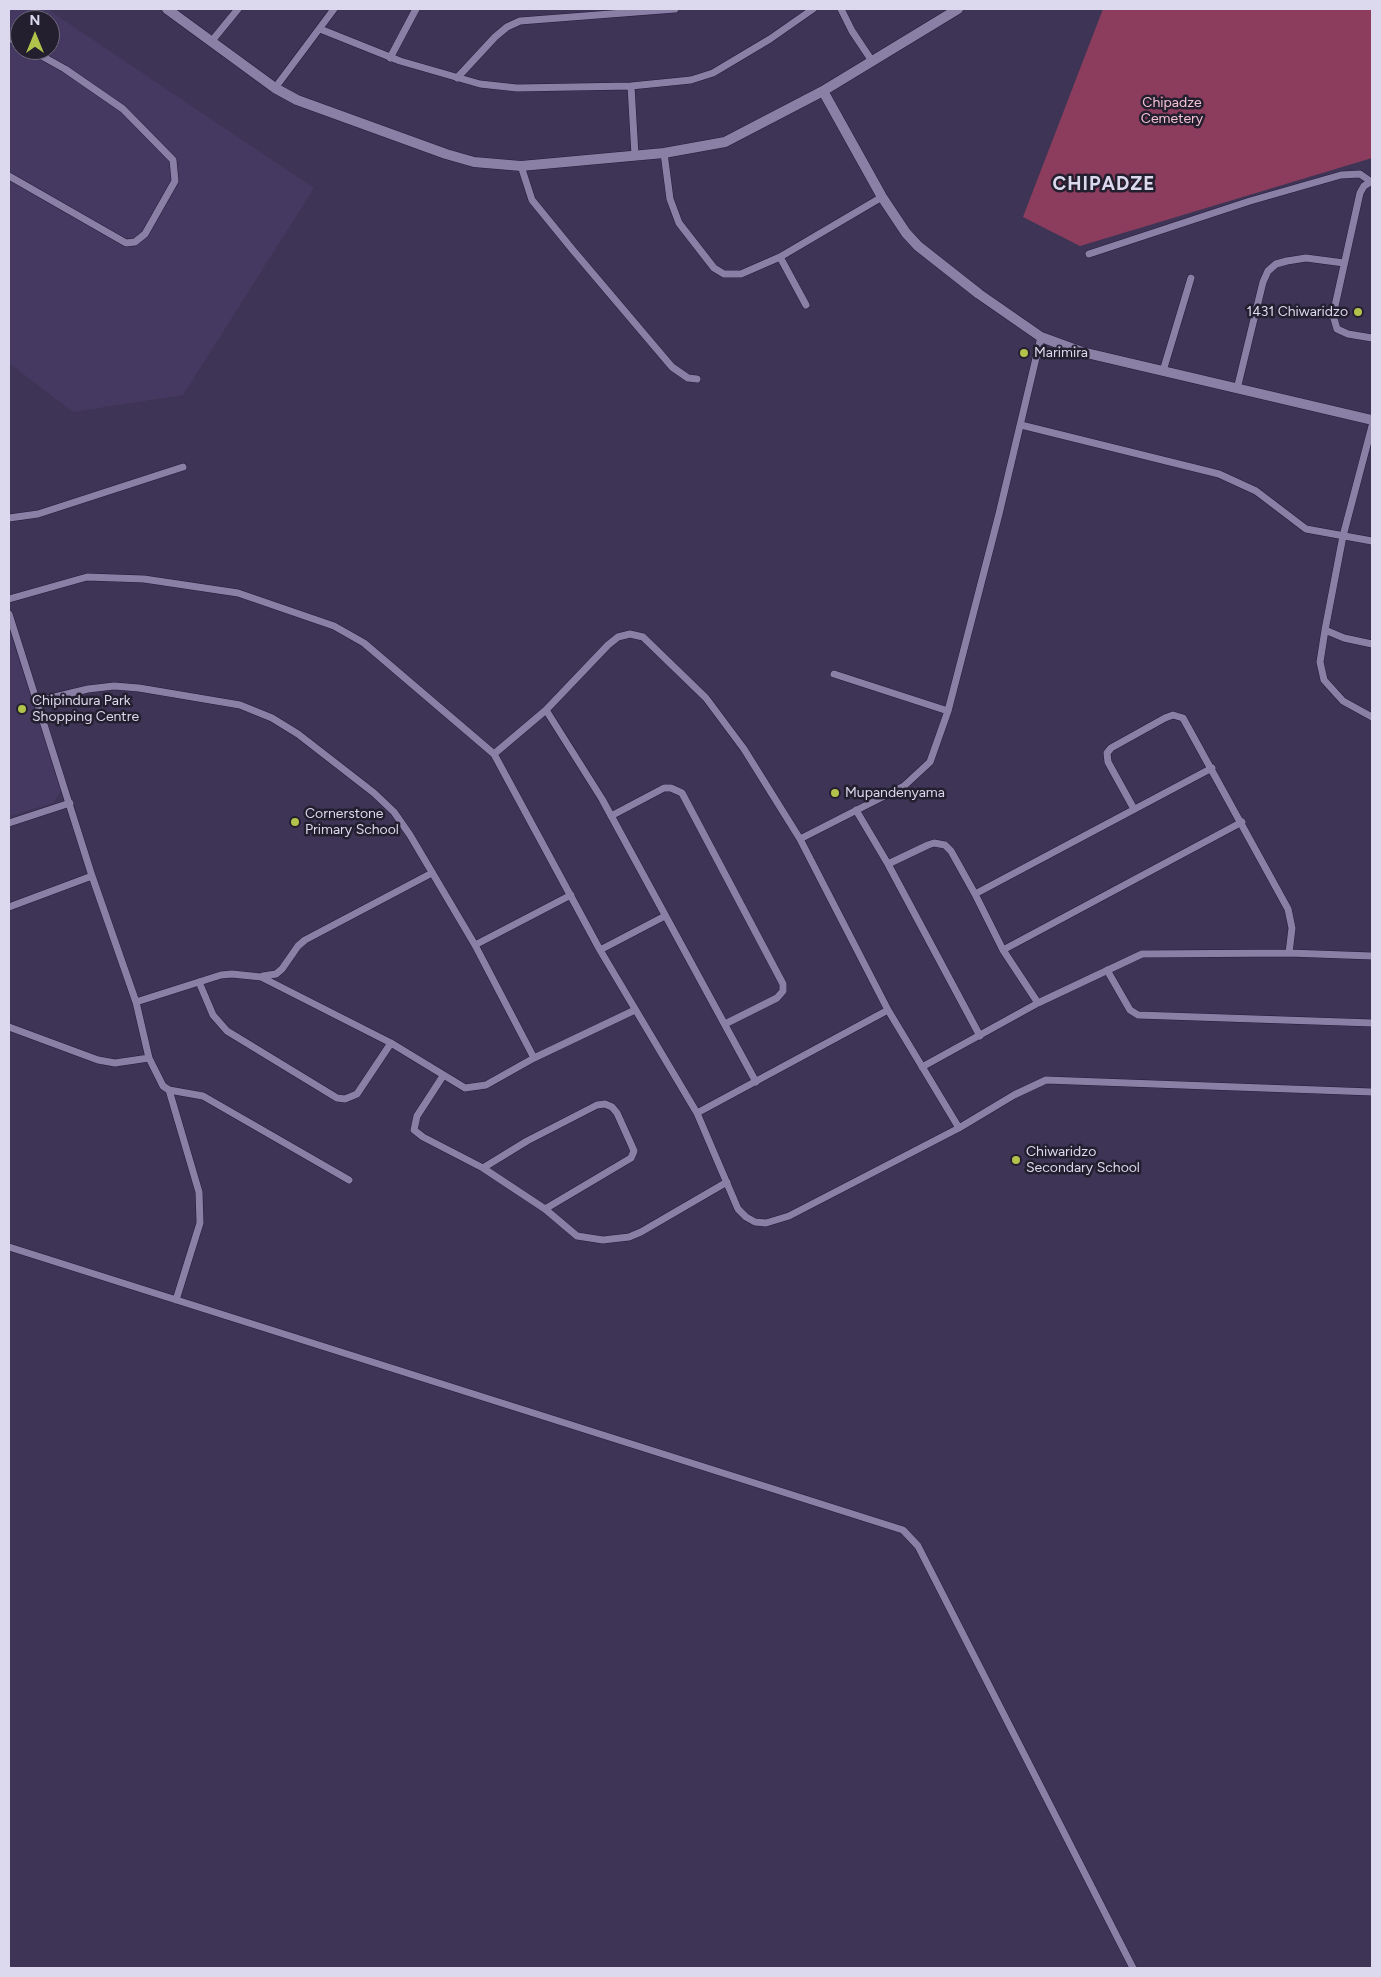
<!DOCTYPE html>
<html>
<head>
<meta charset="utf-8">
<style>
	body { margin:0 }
	#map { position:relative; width:1381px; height:1977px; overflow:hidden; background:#3e3556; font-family:Figtree,sans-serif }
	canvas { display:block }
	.frame { position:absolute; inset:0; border:10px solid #dcd8ed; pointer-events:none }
	.north { position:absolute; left:10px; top:10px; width:50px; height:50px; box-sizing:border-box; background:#231f2f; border:1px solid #6d697b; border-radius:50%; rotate:0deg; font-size:14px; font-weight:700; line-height:20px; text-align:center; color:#dcd8ed }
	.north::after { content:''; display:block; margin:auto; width:18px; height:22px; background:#b2c34c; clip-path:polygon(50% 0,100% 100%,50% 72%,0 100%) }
</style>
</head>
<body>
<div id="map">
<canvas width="1381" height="1977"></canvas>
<div class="frame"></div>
<div class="north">N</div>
</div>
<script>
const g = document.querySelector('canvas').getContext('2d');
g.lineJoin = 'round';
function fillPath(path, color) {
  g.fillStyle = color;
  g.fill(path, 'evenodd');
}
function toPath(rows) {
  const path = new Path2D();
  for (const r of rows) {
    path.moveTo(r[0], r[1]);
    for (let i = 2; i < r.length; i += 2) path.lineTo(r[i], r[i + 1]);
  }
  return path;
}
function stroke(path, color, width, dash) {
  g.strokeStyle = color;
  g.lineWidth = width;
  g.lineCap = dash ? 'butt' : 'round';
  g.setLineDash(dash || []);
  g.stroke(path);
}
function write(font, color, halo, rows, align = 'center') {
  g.font = font + ' Figtree,sans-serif';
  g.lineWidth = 5;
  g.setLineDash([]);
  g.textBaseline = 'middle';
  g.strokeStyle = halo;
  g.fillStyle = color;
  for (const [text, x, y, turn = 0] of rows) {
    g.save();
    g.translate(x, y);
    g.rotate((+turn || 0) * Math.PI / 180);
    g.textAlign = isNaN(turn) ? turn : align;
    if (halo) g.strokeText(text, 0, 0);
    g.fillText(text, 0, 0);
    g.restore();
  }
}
const built = toPath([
	[9,9,47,9,314,188,183,395,73,412,9,363],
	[20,20,50,20,50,50,20,50],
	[9,629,61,790,53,803,9,816]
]);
const green = toPath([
	[1103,9,1372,9,1372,158,1080,246,1023,217]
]);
const street = toPath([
	[841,9,852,31,872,61],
	[320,29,400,61,480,84,517,88,631,86,691,80,713,73,770,39,813,9],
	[9,38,20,44],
	[211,42,238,9],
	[390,58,416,9],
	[457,78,495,37,507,27,520,21,675,9],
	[631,86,635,155],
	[275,88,334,9],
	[664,153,670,199,679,223,714,268,724,274,741,274,780,257,882,197],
	[521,166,532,200,572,249,672,367,688,378,697,379],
	[9,176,126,243,135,242,145,234,175,181,173,160,123,109,65,69,31,50],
	[1372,181,1364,186,1360,193,1333,315,1337,329,1348,334,1372,338],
	[1089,254,1250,201,1341,175,1360,174,1370,181],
	[780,257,806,305],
	[1163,371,1191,278],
	[1237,389,1263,282,1268,271,1276,264,1287,261,1306,258,1344,263],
	[1021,425,1219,474,1256,491,1306,529,1372,541],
	[1372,426,1343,536,1325,630,1344,638,1372,644],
	[9,518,38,514,183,467],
	[9,599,87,577,144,579,238,593,334,626,364,643,494,754,546,710,608,645,618,637,630,634,643,637,706,698,744,749,800,839,888,1010,959,1128,1014,1095,1046,1080,1372,1092],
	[9,614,92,876,136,1002,149,1058,163,1086,169,1090,203,1096,349,1180],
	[1325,630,1320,662,1324,680,1343,701,1372,717],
	[834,674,948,711],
	[38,701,88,689,114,686,139,688,240,705,272,718,298,734,374,793,394,812,410,835,475,945,534,1058,635,1010],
	[546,710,602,799,756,1082],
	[494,754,600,950,697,1113,738,1209,746,1217,755,1222,766,1223,789,1216,959,1128],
	[1134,809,1108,762,1107,753,1111,748,1165,718,1173,715,1183,718,1288,909,1292,928,1289,953],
	[856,810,888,864,980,1036],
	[611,816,664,788,671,788,682,793,783,984,783,991,777,998,725,1024],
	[9,823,70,803],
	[800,839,904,786,930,762,948,711,999,514,1041,337],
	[888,864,928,845,934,843,945,845,951,851,975,894,1003,950,1038,1003],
	[975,894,1212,768],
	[9,907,92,876],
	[475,945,571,895],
	[600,950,665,916],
	[1003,950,1242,822],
	[1107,970,1130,1010,1138,1015,1372,1023],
	[263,976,276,974,282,969,298,946,305,940,432,873],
	[199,982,213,1015,227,1031,337,1098,345,1099,357,1094,391,1043],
	[136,1002,221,975,232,974,261,977,391,1043,465,1088,486,1085,534,1058],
	[9,1027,98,1060,115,1063,149,1058],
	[922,1067,1038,1003,1142,954,1289,953,1372,956],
	[443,1076,417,1116,414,1130,423,1137,483,1168,545,1209,577,1236,603,1240,629,1237,641,1232,727,1182],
	[169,1090,199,1192,200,1223,176,1300],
	[697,1113,888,1010],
	[483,1168,527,1141,597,1105,605,1104,612,1107,617,1113,631,1144,634,1151,631,1158,545,1209],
	[9,1247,903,1530,918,1546,1133,1968]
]);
const secondary = toPath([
	[167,9,275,88,297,100,446,154,474,162,521,166,664,153,725,142,823,91,958,9],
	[823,91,882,197,906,233,918,246,979,294,1041,337,1082,352,1372,420]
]);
const markers = [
	[1358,312,5,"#b2c34c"],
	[1024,353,5,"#b2c34c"],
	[22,709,5,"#b2c34c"],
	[835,793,5,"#b2c34c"],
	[295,822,5,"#b2c34c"],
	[1016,1160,5,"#b2c34c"]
];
const parkNames = [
	["Chipadze",1172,103],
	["Cemetery",1172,119]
];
const poiNames = [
	["1431 Chiwaridzo",1348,312,"right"],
	["Marimira",1034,353],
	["Chipindura Park",32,701],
	["Shopping Centre",32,717],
	["Mupandenyama",845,793],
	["Cornerstone",305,814],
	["Primary School",305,830],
	["Chiwaridzo",1026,1152],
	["Secondary School",1026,1168]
];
const districtNames = [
	["CHIPADZE",1104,184]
];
fillPath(built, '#453961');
fillPath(green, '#8c3d5e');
stroke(street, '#251b3a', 8);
stroke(secondary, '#251b3a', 11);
stroke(street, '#8a80a6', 7);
stroke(secondary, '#8a80a6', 10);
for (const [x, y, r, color] of markers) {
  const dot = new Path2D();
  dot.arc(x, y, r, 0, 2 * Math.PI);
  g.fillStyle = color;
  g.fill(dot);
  stroke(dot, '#231f2f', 2);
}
write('14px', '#f4c1d2', '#231f2f', parkNames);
write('14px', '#dcd8ed', '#231f2f', poiNames, 'left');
g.letterSpacing = '1px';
write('bold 19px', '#dcd8ed', '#231f2f', districtNames);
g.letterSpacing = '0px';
</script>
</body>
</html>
